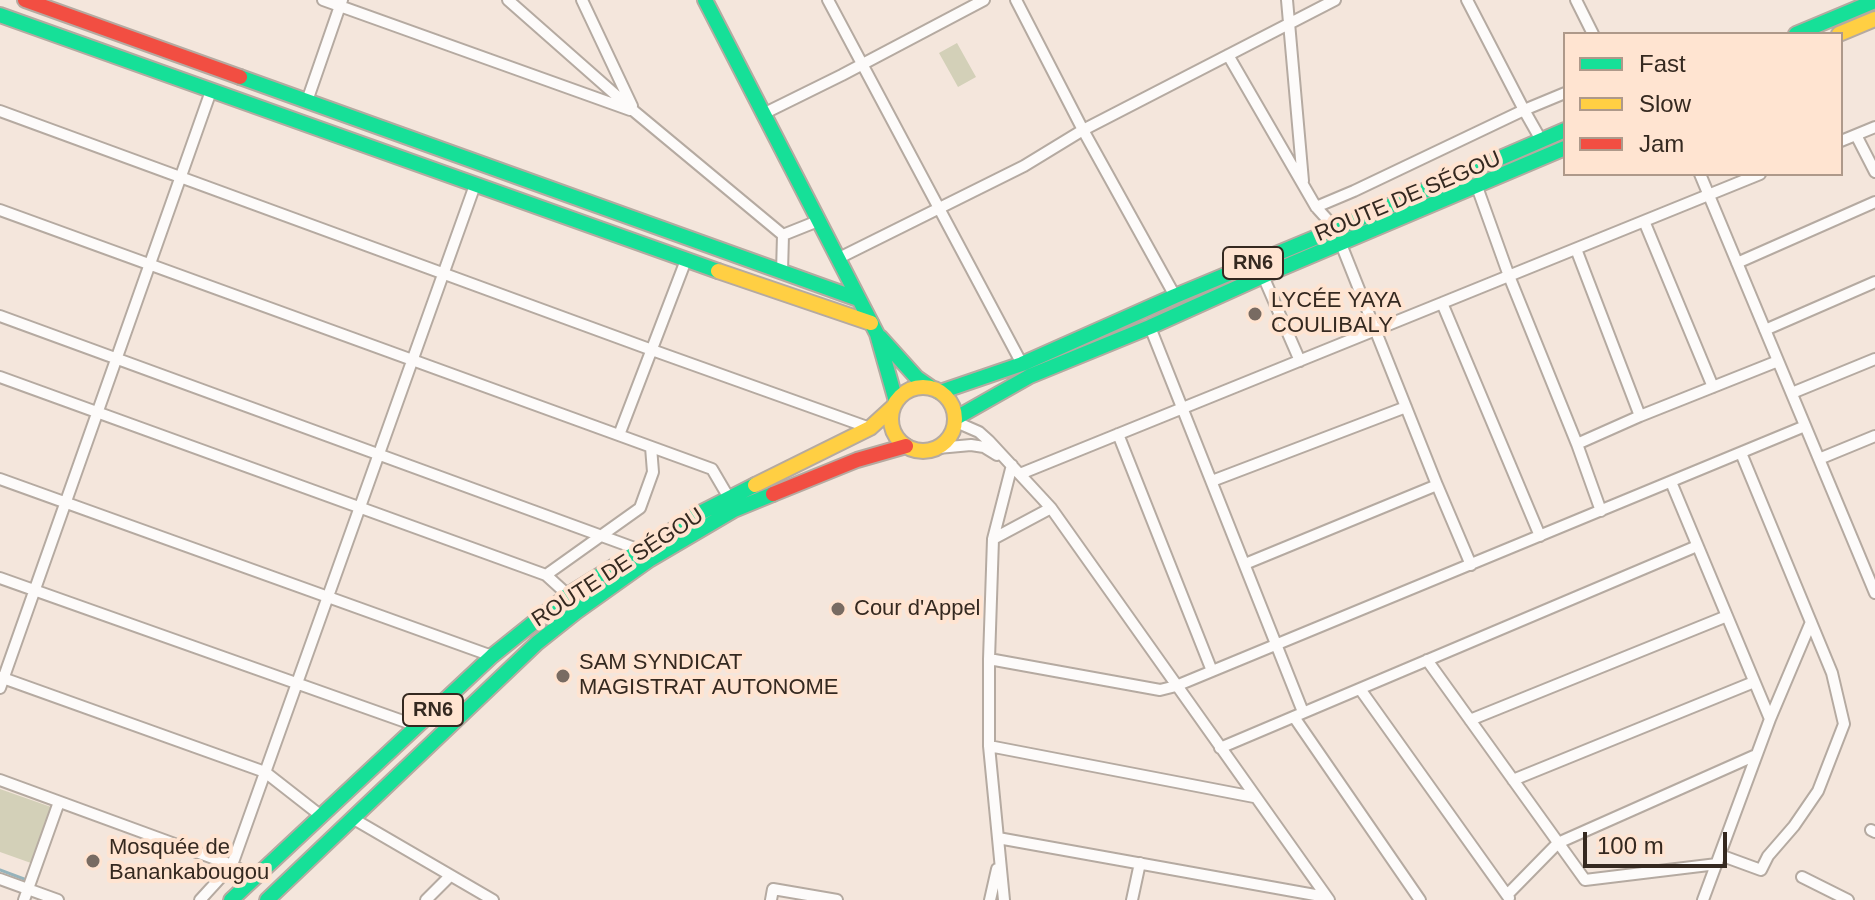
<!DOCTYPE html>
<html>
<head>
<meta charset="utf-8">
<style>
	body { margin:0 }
	#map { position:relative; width:1875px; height:900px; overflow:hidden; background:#f4e6dc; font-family:Helvetica,sans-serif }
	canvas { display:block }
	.legend { position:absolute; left:1563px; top:32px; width:280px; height:144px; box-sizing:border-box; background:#ffe4d1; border:2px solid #ae998a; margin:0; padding:10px 14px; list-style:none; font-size:24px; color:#352920 }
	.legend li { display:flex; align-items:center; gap:16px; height:40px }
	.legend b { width:40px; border:2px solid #ae998a }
	.scale { position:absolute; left:1583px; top:832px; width:144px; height:36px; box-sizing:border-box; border:4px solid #352920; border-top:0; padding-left:10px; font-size:24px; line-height:28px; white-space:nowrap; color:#352920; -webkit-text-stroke:6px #ffe4d1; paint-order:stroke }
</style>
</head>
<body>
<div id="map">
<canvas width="1875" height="900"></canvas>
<ul class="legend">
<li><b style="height:10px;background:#16e098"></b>Fast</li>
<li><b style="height:10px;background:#ffcf43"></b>Slow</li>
<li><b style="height:10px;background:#f24e42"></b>Jam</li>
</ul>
<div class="scale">100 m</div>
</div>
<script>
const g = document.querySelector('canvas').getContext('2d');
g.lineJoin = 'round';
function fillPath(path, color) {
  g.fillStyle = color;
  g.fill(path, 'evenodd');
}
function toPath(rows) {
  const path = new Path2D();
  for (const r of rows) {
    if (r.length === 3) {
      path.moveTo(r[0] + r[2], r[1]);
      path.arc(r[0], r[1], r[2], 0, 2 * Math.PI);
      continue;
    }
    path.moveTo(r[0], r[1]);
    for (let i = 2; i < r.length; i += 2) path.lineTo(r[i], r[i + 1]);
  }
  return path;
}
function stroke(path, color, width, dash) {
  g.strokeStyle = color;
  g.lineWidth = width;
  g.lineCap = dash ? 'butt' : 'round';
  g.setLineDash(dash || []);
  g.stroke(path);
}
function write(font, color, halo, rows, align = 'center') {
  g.font = font + ' Helvetica,sans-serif';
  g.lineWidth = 8;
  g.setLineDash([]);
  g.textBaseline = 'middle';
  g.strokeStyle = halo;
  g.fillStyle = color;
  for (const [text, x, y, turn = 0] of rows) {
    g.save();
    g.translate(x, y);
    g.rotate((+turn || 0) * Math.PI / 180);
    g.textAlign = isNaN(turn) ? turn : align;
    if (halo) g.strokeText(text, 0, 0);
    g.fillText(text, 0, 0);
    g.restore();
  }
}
const green = toPath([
	[957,43,976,77,958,87,939,53],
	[0,789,54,808,31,863,0,852]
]);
const stream = toPath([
	[0,870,24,879]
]);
const street = toPath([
	[323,0,630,110],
	[508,0,635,112,783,235,818,221],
	[582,0,632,106],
	[828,0,1022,364],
	[1016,0,1083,130,1175,296],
	[1287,0,1303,181],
	[1467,0,1524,110,1565,93],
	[1576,0,1593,34],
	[1228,55,1316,207,1336,229],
	[307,101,342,0],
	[0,111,652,350,870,428],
	[763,114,842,75,984,0],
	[1856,135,1875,172],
	[1841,141,1875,127],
	[1700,174,1875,593],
	[1476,184,1509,276,1577,444,1601,511],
	[1316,207,1354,191,1524,110,1541,140],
	[0,210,712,469,729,498],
	[1644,221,1713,387],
	[1576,249,1640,416],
	[837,259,1024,166,1083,130,1335,0],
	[1737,263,1875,202],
	[782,272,783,235],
	[1263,276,1300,361],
	[0,316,640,550],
	[1150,327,1303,712],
	[1765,330,1875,282],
	[0,377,546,575,568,595],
	[1792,393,1875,359],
	[956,422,979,432,989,441,1051,508,1329,900],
	[1118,434,1212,671],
	[619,435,686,260],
	[1577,444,1640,416,1778,361],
	[938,448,971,445,984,447,997,455],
	[1819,459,1875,436],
	[1020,474,1442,303],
	[0,479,492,656],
	[1212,481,1406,407],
	[1671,482,1770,719],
	[1437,485,1471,565],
	[1540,536,1442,303,1760,174],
	[993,539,1051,508],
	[1245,564,1437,485,1341,244],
	[546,575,640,508,653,472,651,447],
	[0,578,417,726],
	[989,659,1160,690,1176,686,1805,426],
	[1427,660,1585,880,1717,864],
	[0,677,265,772,320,815],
	[0,688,211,91],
	[1360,689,1509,898],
	[1294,717,1420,900],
	[1470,720,1727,616],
	[989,746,1254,797],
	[1220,748,1697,546],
	[0,780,232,865,255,878],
	[1513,780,1754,682],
	[352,818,493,900],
	[1871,830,1875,832],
	[998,838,1326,897],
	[1720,855,1761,870,1768,856,1794,826,1818,791,1844,724,1832,673,1741,453],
	[1802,877,1848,900],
	[0,879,58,900],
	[1507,895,1558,843,1756,755],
	[24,900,59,802],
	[200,900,232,865,475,185],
	[426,900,450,876],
	[771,900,773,889,837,900],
	[990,900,997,869],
	[1004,900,989,746,989,659,993,539,1012,465],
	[1132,900,1140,863],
	[1703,900,1770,719,1811,622]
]);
const fast = toPath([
	[705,0,877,334,896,401],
	[0,15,718,271],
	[1796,34,1875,1],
	[240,77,858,299],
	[880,337,917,378,930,387],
	[940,392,1022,364,1175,296,1336,229,1565,130],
	[956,418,1030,376,1150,327,1263,276,1565,148],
	[231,900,492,656,568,595,702,512,755,485],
	[267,900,537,643,576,612,649,560,734,510,773,494]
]);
const slow = toPath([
	[1839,34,1875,19],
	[718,271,871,323],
	[923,419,32],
	[755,485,870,428,893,407]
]);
const jam = toPath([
	[25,0,240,77],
	[773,494,857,460,906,446]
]);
const markers = [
	[1255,314,8,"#786b62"],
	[838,609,8,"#786b62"],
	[563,676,8,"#786b62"],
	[93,861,8,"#786b62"]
];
const shields = [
	[1253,263,60],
	[433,710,60]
];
const shieldNames = [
	["RN6",1253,263],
	["RN6",433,710]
];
const streetNames = [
	["ROUTE DE SÉGOU",1408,197,-23],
	["ROUTE DE SÉGOU",618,568,-33]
];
const poiNames = [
	["LYCÉE YAYA",1271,301],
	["COULIBALY",1271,326],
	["Cour d'Appel",854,609],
	["SAM SYNDICAT",579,663],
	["MAGISTRAT AUTONOME",579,688],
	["Mosquée de",109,848],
	["Banankabougou",109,873]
];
fillPath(green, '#d3d0b8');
stroke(stream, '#96b3bb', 3);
stroke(street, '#b5aaa1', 14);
stroke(fast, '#b5aaa1', 18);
stroke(slow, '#b5aaa1', 18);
stroke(jam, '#b5aaa1', 18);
stroke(street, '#fdfbfa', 10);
stroke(fast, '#16e098', 14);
stroke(slow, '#ffcf43', 14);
stroke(jam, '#f24e42', 14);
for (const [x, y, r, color] of markers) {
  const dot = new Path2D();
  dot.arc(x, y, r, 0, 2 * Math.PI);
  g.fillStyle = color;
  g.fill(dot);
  stroke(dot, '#ffe4d1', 3);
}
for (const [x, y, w] of shields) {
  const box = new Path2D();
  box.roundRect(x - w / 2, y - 16, w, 32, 6);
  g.fillStyle = '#ffe4d1';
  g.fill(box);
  stroke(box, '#352920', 2);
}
write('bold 20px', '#352920', null, shieldNames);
write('22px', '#352920', '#ffe4d1', streetNames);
write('22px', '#352920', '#ffe4d1', poiNames, 'left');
</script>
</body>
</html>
